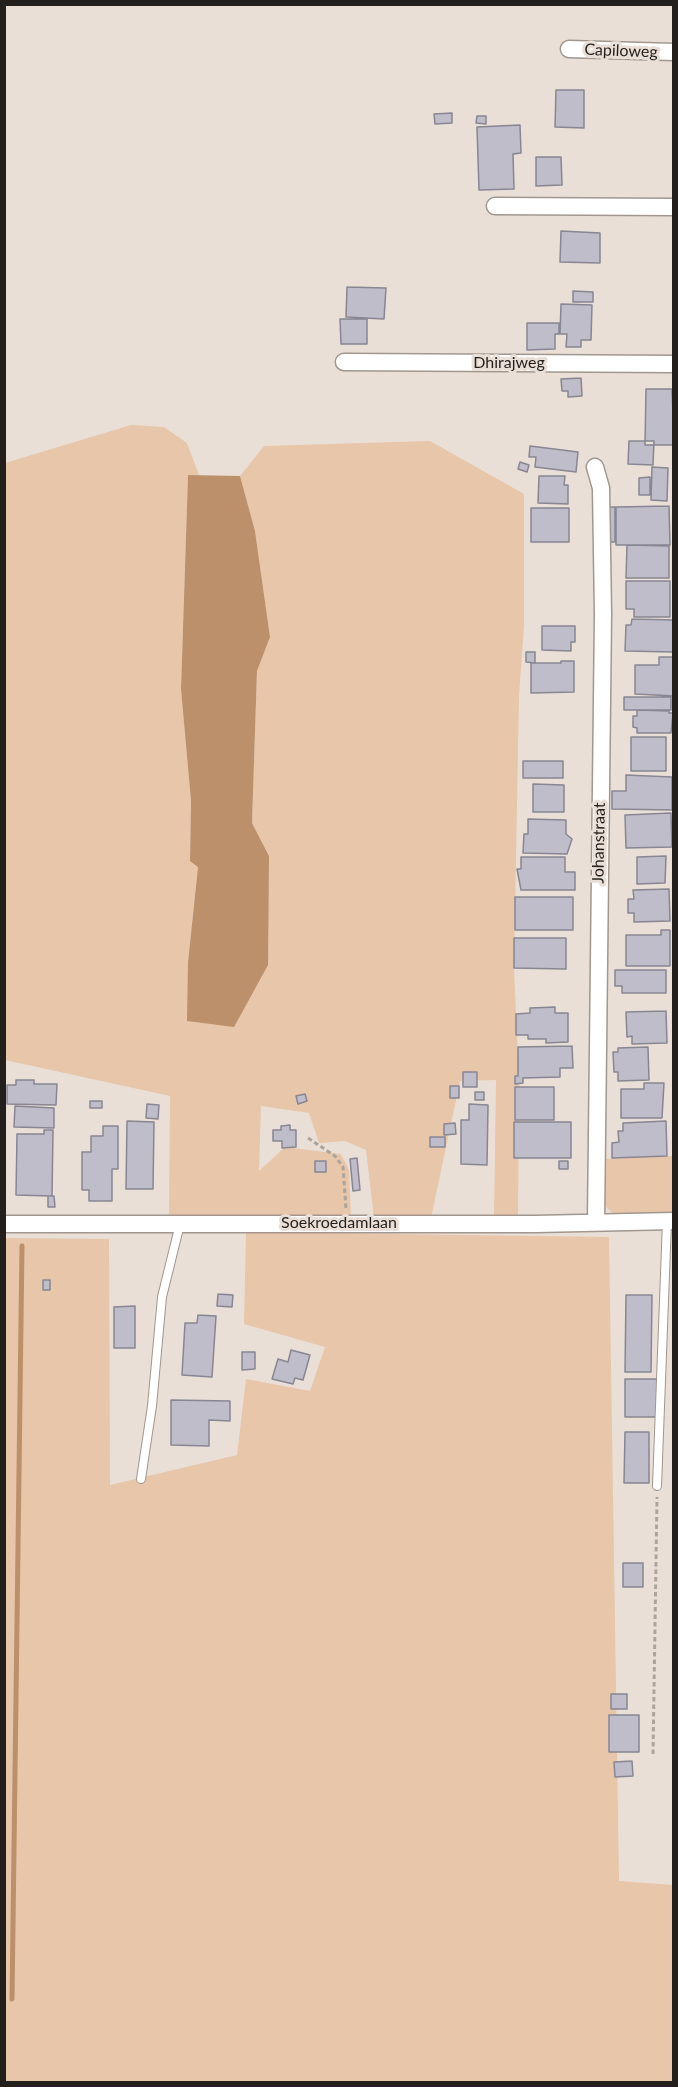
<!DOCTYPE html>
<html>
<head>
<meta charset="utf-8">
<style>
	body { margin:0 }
	#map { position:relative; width:678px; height:2087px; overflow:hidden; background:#eadfd6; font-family:Lato,sans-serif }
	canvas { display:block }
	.frame { position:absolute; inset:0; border:6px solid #231f1c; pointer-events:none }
</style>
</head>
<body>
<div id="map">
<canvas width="678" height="2087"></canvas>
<div class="frame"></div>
</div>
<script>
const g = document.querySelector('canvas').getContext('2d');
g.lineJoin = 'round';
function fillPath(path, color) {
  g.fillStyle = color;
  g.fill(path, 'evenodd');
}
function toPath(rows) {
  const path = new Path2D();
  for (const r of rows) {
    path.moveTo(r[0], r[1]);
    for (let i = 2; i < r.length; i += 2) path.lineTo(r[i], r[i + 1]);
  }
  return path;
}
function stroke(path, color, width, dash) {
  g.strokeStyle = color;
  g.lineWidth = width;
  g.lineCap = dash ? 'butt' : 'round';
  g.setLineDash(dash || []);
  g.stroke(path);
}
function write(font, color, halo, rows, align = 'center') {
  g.font = font + ' Lato,sans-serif';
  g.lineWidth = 6;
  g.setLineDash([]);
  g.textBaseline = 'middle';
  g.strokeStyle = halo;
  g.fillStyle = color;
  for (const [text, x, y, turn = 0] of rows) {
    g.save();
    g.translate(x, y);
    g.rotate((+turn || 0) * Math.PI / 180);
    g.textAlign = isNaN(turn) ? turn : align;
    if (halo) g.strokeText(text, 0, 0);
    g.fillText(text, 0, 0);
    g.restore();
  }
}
const green = toPath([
	[131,425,164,427,187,443,199,475,188,475,181,689,191,801,190,860,198,866,188,962,269,856,252,823,257,671,270,637,255,531,240,476,264,446,430,441,524,494,524,626,519,695,514,968,519,1081,518,1218,494,1218,496,1080,460,1081,431,1218,374,1218,366,1150,345,1141,319,1143,309,1113,261,1106,259,1171,285,1147,341,1154,349,1170,351,1217,169,1218,170,1096,5,1060,5,463],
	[672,1156,673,1216,616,1216,607,1208,603,1203,601,1159],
	[246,1232,609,1237,619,1881,673,1885,673,2082,5,2082,4,1238,109,1239,110,1485,237,1455,246,1379,310,1391,325,1347,244,1324]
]);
const water = toPath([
	[188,475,240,476,255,531,270,637,257,671,252,823,269,856,268,965,234,1027,187,1021,188,962,198,867,190,861,191,801,181,689]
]);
const stream = toPath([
	[12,1999,22,1246]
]);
const building = toPath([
	[556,90,584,90,584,128,555,127,556,90],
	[452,113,452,123,435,124,434,114,452,113],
	[477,116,486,116,486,124,476,123,477,116],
	[520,125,521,153,513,154,514,189,479,190,477,127,520,125],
	[536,157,561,157,562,185,536,186,536,157],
	[561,231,600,233,600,263,560,262,561,231],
	[347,287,386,288,384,319,346,317,347,287],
	[573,291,593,292,593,302,573,302,573,291],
	[561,304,592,305,591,340,581,340,581,347,566,347,567,334,560,334,561,304],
	[340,319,367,319,367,344,341,344,340,319],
	[527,323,559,323,559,334,555,334,555,349,527,350,527,323],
	[581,378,582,396,568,397,568,391,562,391,561,379,581,378],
	[646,389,672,389,674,445,645,445,646,389],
	[629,441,654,441,653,465,628,464,629,441],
	[530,446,578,452,576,472,535,467,536,457,529,457,530,446],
	[520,462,529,465,527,472,518,469,520,462],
	[652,467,668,468,667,501,651,500,652,467],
	[539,476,565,476,564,485,568,485,568,504,538,503,539,476],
	[650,477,650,495,639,495,639,478,650,477],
	[669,506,670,545,616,545,616,507,669,506],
	[607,507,615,507,615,542,608,542,607,507],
	[531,508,569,508,569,542,531,542,531,508],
	[627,545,669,546,669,578,626,578,627,545],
	[626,581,670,581,670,617,634,617,634,609,626,609,626,581],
	[632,619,674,620,673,652,625,651,626,625,631,625,632,619],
	[542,626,575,626,575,642,571,642,571,651,542,650,542,626],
	[526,652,535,652,535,663,526,662,526,652],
	[659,657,674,657,674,696,635,694,635,665,659,665,659,657],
	[561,661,574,661,574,692,531,693,531,663,561,663,561,661],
	[624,697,671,697,671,710,624,710,624,697],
	[637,710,669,711,669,713,673,713,671,733,637,733,637,728,633,727,633,716,637,716,637,710],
	[631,737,666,737,666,771,631,771,631,737],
	[523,761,563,761,563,778,523,778,523,761],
	[626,775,672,777,672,810,612,809,612,791,626,791,626,775],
	[533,784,564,785,564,812,533,812,533,784],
	[671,813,672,847,626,848,625,815,671,813],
	[528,819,566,820,566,834,572,839,567,854,523,853,524,834,528,834,528,819],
	[666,856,665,883,637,884,637,857,666,856],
	[521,857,565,857,565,872,575,872,575,890,521,890,517,869,521,869,521,857],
	[669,889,670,921,634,922,634,913,628,913,628,899,634,899,633,890,669,889],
	[515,897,573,897,573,930,515,930,515,897],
	[661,930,670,930,670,966,626,966,626,935,661,935,661,930],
	[514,938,566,938,566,969,514,968,514,938],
	[615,970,666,970,666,993,622,993,622,986,615,986,615,970],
	[555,1007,555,1013,568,1013,568,1042,546,1043,546,1039,528,1039,528,1035,516,1035,516,1014,530,1013,530,1008,555,1007],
	[666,1011,667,1043,632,1044,632,1036,627,1037,626,1012,666,1011],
	[572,1046,573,1068,560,1068,560,1077,523,1078,523,1083,515,1084,515,1076,518,1076,518,1047,572,1046],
	[648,1047,649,1080,618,1081,618,1072,614,1072,613,1052,618,1052,618,1048,648,1047],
	[463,1072,477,1072,477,1087,463,1087,463,1072],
	[16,1080,34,1080,34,1084,57,1084,56,1105,7,1104,7,1085,16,1085,16,1080],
	[644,1083,664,1083,662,1118,621,1118,621,1089,644,1089,644,1083],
	[450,1086,459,1086,459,1098,450,1098,450,1086],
	[515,1087,554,1087,554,1120,515,1120,515,1087],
	[475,1092,484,1092,484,1100,475,1100,475,1092],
	[305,1094,307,1101,298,1104,296,1096,305,1094],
	[90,1101,102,1101,102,1108,90,1108,90,1101],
	[147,1104,159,1105,158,1119,146,1118,147,1104],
	[469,1104,488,1105,487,1165,461,1164,461,1120,469,1120,469,1104],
	[15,1106,54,1108,54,1128,14,1127,15,1106],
	[127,1121,154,1122,153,1189,126,1189,127,1121],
	[666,1121,667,1156,612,1158,612,1143,619,1142,618,1131,623,1131,623,1123,666,1121],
	[514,1122,571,1122,571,1158,514,1158,514,1122],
	[455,1123,456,1134,444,1135,444,1124,455,1123],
	[290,1125,290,1130,296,1130,296,1147,282,1148,282,1141,273,1141,273,1130,281,1130,281,1126,290,1125],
	[103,1126,118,1126,118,1169,112,1169,112,1201,89,1201,89,1190,82,1190,82,1152,91,1152,91,1136,103,1136,103,1126],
	[44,1130,53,1130,52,1196,16,1195,17,1134,44,1134,44,1130],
	[430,1137,445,1137,445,1147,430,1147,430,1137],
	[357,1158,360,1190,353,1191,350,1159,357,1158],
	[315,1161,326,1161,326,1172,315,1172,315,1161],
	[559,1161,568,1161,568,1169,559,1169,559,1161],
	[48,1196,54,1196,55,1207,48,1207,48,1196],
	[43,1280,50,1280,50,1290,43,1290,43,1280],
	[218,1294,233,1295,232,1307,217,1306,218,1294],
	[626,1295,652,1295,651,1372,625,1372,626,1295],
	[135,1306,135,1348,114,1348,114,1307,135,1306],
	[198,1315,216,1316,212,1377,182,1375,185,1323,197,1323,198,1315],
	[291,1350,310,1355,303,1380,295,1378,293,1384,272,1379,278,1359,288,1362,291,1350],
	[242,1352,255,1352,255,1369,242,1370,242,1352],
	[625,1379,659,1379,659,1417,625,1417,625,1379],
	[171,1400,230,1401,230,1421,209,1420,209,1446,171,1445,171,1400],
	[625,1432,649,1432,649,1483,624,1483,625,1432],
	[623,1563,643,1563,643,1587,623,1587,623,1563],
	[611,1694,627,1694,627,1709,611,1709,611,1694],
	[609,1715,639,1715,639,1752,609,1752,609,1715],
	[632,1761,633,1776,615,1777,614,1762,632,1761]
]);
const path = toPath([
	[308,1138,335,1156,343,1167,346,1209],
	[653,1754,657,1497]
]);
const lane = toPath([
	[141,1479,152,1406,162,1297,180,1224],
	[657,1486,667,1221]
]);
const street = toPath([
	[569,49,674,52],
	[495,206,674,207],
	[344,362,674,364],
	[595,467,601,488,603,614,596,1221],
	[4,1224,536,1224,674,1221]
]);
const streetNames = [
	["Capiloweg",621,51,2],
	["Dhirajweg",509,363],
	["Johanstraat",599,843,-89],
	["Soekroedamlaan",339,1223]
];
fillPath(green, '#e7c6aa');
fillPath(water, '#bb906b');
stroke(stream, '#bb906b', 5);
fillPath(building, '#bebdc9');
stroke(building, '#878692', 1.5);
stroke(lane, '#a1978e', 10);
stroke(street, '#a1978e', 19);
stroke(path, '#aca49c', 3, [4.5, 3]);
stroke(lane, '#fff', 8);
stroke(street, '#fff', 16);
write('16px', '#231f1c', '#eadfd6', streetNames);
</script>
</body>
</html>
